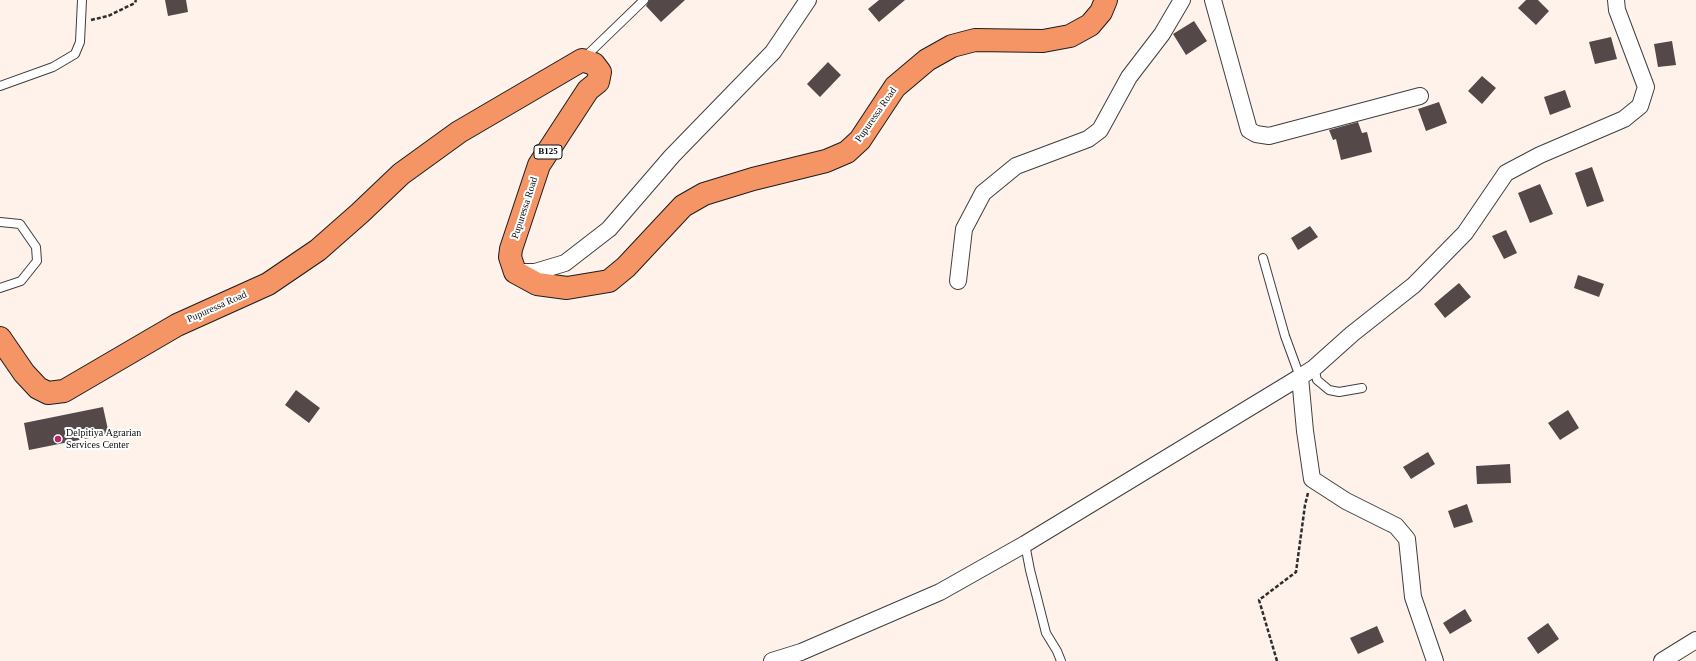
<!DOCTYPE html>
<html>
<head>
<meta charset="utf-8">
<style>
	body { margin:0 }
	canvas { display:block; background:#fff2eb }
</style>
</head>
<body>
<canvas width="1696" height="661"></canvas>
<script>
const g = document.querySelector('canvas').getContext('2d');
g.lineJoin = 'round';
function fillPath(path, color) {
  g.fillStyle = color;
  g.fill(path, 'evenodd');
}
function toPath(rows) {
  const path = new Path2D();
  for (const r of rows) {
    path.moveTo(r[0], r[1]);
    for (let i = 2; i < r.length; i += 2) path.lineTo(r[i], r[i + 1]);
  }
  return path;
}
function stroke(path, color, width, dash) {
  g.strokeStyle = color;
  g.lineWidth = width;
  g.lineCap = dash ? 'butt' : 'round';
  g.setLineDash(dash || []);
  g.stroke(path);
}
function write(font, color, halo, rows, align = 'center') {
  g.font = font + ' "Times New Roman",serif';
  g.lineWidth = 4;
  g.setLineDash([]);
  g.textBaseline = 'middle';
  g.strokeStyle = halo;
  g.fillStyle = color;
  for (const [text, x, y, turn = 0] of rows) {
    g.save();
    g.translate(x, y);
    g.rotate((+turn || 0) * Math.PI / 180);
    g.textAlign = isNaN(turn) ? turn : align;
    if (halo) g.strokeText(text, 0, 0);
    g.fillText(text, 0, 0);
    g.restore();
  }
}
const building = toPath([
	[165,0,186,0,188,12,168,16],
	[649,0,685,0,661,22,646,6],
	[879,0,905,0,879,22,868,9],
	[1526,0,1538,0,1549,11,1536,25,1518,8],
	[1194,21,1207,41,1186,55,1173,34],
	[1611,37,1617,59,1595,64,1589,42],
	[1672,41,1676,65,1658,67,1654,44],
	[828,62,841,75,820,97,807,84],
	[1482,76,1496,88,1482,104,1468,91],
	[1565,90,1571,107,1550,115,1544,97],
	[1439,102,1447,123,1426,131,1418,109],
	[1358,122,1362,133,1367,132,1372,152,1341,160,1336,139,1333,140,1329,130],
	[1592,167,1604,201,1587,207,1575,173],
	[1540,184,1553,214,1530,223,1518,193],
	[1310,226,1318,237,1298,250,1291,238],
	[1506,230,1517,253,1504,259,1492,236],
	[1578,275,1604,284,1599,297,1574,288],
	[1459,283,1471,297,1445,318,1434,304],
	[296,390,320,408,309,423,285,405],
	[103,407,109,434,29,450,24,423],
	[1568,410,1579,428,1560,440,1548,423],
	[1428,452,1435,464,1411,479,1403,467],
	[1510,464,1511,483,1477,484,1476,466],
	[1467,504,1473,522,1454,528,1448,511],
	[1465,609,1472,621,1450,634,1443,623],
	[1548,623,1559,639,1538,654,1527,638],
	[1377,626,1384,642,1358,654,1350,638]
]);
const path = toPath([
	[91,20,108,16,135,3,136,0],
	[1277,661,1259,600,1296,572,1305,505,1308,493]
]);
const lane = toPath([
	[584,58,644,0],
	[0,86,53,67,75,54,80,42,82,0],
	[0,222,20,224,36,247,37,261,21,281,0,288],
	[1263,258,1285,336,1300,377],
	[1314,368,1317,380,1329,390,1339,392,1362,388],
	[1025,544,1030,570,1046,633,1057,651,1061,661]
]);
const street = toPath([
	[1213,0,1249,130,1256,134,1269,136,1420,96],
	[515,272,535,272,565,263,609,229,672,156,773,52,808,0],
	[958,281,964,229,983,193,1016,166,1088,139,1100,130,1129,77,1162,34,1182,0],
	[772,661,801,652,940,592,1025,544,1300,377],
	[1435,661,1413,597,1407,539,1396,526,1346,501,1312,479,1305,431,1300,377,1314,368,1352,334,1414,285,1465,233,1506,173,1540,155,1624,119,1640,106,1646,87,1617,10,1616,0],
	[1662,661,1696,640]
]);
const primary = toPath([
	[0,338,24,373,38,388,48,393,64,391,177,325,268,284,318,250,360,213,401,174,459,132,582,60,594,64,600,72,598,82,588,90,539,165,511,249,510,257,515,272,537,284,567,288,609,281,626,267,683,206,704,194,753,179,826,161,847,152,860,140,895,87,927,60,952,46,975,40,1043,41,1070,36,1090,25,1101,12,1106,0]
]);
const markers = [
	[58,439,4,"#b8276c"]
];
const shields = [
	[548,152,28]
];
const shieldNames = [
	["B125",548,152]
];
const streetNames = [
	["Pupuressa Road",876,115,-55],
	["Pupuressa Road",525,208,-72],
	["Pupuressa Road",217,307,-24]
];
const poiNames = [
	["Delpitiya Agrarian",66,433],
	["Services Center",66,445]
];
fillPath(building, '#544849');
stroke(lane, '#3f3f3f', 10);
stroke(street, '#3f3f3f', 18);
stroke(primary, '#1d1d1d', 24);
stroke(path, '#2e2e2e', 2.5, [4, 2]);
stroke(lane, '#fff', 8);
stroke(street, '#fff', 16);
stroke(primary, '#f59464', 22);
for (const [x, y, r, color] of markers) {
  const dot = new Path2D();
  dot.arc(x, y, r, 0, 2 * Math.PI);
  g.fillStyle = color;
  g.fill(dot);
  stroke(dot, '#fff', 1.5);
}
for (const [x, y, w] of shields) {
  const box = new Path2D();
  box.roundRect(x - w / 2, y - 7, w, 14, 3);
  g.fillStyle = '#fff';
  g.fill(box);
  stroke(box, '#0c0c0c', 1);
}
write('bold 9px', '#0c0c0c', null, shieldNames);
write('10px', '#0c0c0c', '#fff', streetNames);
write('10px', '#0c0c0c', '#fff', poiNames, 'left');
</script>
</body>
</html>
